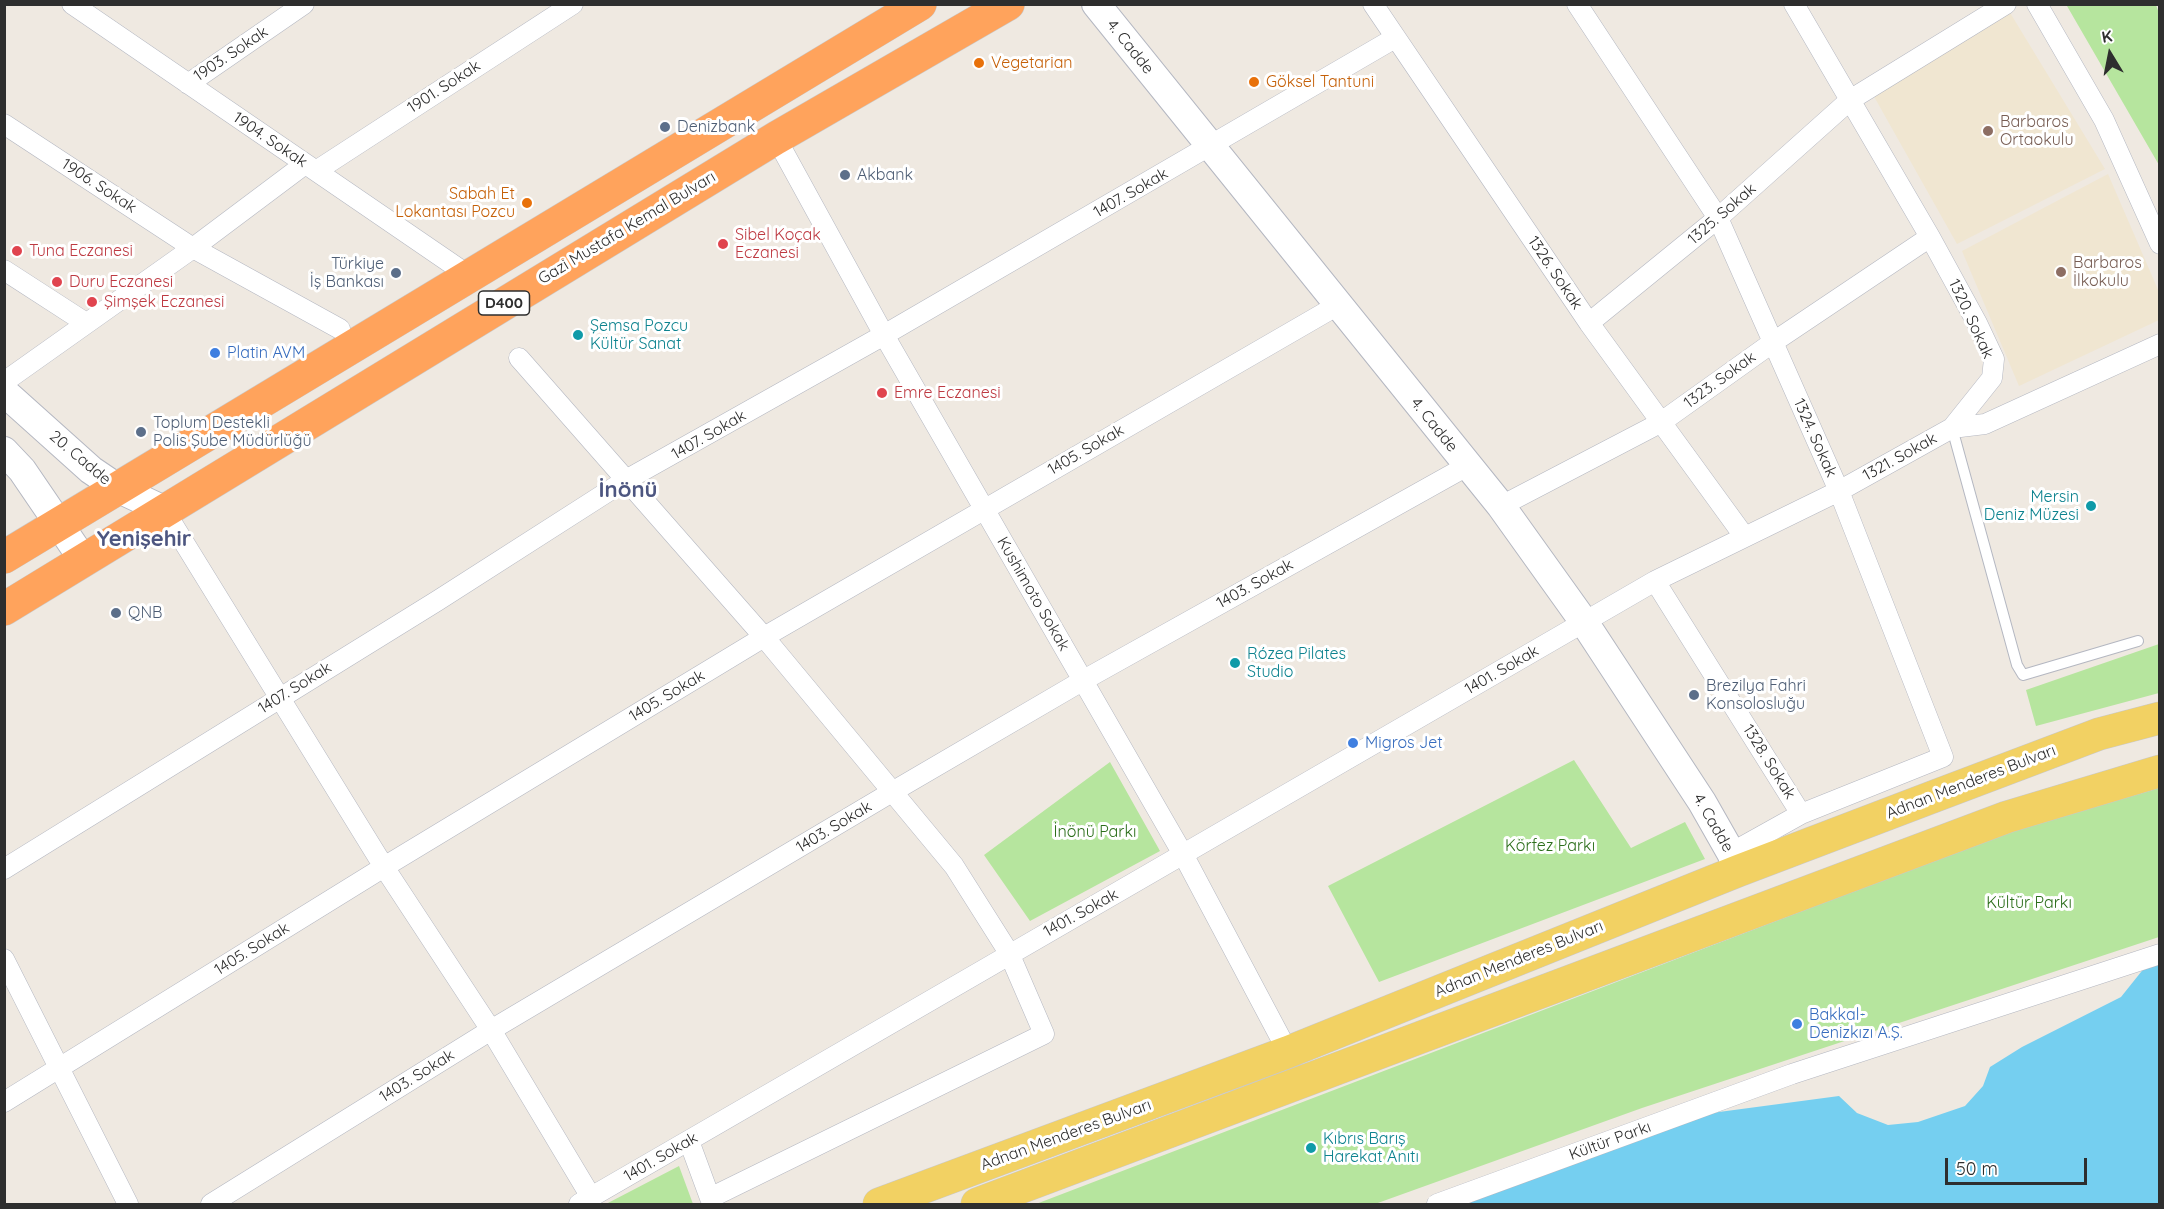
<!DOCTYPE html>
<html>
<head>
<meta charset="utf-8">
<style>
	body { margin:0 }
	#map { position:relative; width:2164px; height:1209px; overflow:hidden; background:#efe9e1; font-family:Quicksand,sans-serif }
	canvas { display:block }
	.frame { position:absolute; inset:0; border:6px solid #2e2e2e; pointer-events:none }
	.north { position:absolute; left:2080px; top:24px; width:60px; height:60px; -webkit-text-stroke:4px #fff; paint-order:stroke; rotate:350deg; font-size:16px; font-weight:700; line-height:24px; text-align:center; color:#2e2e2e }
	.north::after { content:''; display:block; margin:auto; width:21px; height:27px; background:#2e2e2e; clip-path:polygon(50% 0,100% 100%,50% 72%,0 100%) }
	.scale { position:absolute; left:1945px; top:1158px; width:142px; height:27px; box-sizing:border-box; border:3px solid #2e2e2e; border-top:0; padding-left:8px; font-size:18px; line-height:21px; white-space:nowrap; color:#2e2e2e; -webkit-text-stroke:4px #fff; paint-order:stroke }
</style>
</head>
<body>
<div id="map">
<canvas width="2164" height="1209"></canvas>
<div class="frame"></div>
<div class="north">K</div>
<div class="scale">50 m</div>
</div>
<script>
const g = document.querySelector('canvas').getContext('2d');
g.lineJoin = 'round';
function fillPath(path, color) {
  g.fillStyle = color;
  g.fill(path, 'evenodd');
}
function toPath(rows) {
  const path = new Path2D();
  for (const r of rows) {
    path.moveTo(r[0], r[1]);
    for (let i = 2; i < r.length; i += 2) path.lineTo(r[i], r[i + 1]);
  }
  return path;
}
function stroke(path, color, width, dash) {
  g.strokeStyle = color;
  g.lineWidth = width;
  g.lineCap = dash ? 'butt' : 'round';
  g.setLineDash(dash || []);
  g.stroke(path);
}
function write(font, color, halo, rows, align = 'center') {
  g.font = font + ' Quicksand,sans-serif';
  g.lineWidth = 6;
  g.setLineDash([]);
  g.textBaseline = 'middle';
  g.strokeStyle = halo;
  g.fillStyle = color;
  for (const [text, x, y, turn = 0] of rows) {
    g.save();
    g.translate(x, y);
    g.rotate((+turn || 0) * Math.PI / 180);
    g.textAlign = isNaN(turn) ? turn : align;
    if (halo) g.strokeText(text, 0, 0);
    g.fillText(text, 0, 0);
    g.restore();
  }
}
const education = toPath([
	[2009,11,2105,169,1957,244,1872,93],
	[2108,174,2159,292,2159,320,2019,386,1962,251]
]);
const green = toPath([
	[2069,5,2156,5,2160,16,2159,165,2067,6],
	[2159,644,2159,693,2036,726,2026,690],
	[1574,760,1631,848,1685,822,1705,859,1379,982,1328,886],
	[1110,762,1160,851,1030,921,984,855],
	[2159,788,2159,937,1642,1108,1375,1204,1036,1204,2006,833],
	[679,1166,693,1204,606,1204]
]);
const water = toPath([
	[2159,959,2159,1204,1461,1204,1704,1114,1839,1096,1857,1113,1888,1125,1918,1122,1965,1106,1983,1086,1990,1067,2022,1047,2121,997,2149,962]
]);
const lane = toPath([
	[1952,428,2017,665,2023,675,2138,641]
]);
const street = toPath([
	[72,4,468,275],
	[1373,4,1589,323,1744,536],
	[1577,4,1718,218,1839,491,1943,757,1801,814],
	[1794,4,1930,237,1977,323,1994,359,1992,378,1952,428],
	[2037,4,2104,120,2160,244],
	[188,84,304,4],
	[4,124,193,248,340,329],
	[776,138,884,335,1184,856,1288,1052],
	[316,171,573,4],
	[4,270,86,323],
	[1589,323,1718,218,1850,100,2006,4],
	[519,358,764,637,954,866,1009,953,1044,1034,710,1198,689,1141],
	[4,382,193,248,305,164],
	[1501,506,1660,423,1772,343,1930,237],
	[164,510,384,867,491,1030,591,1197],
	[1655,581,1801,814,1731,853],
	[4,869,437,601,626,480,884,335,1395,38],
	[4,959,128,1204],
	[4,1102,384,867,764,637,1338,305],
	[211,1204,491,1030,892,792,1082,681,1467,466],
	[579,1204,1655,581,1839,491,1952,428,1985,424,2160,344],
	[1437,1204,1792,1074,2160,954]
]);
const secondary = toPath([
	[1096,4,1501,506,1584,622,1702,802,1731,853,1738,871],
	[4,392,91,470,119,489,164,510],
	[4,451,22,470,84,561]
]);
const primary = toPath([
	[879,1204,1288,1052,1738,871,1935,796,2099,734,2160,718],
	[977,1204,2007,817,2160,771]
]);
const highway = toPath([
	[4,557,920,4],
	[4,609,776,138,1008,4]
]);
const markers = [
	[979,63,6,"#e8710a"],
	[1254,82,6,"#e8710a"],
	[665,127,6,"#5c6f8a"],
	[1988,131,6,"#8d6e63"],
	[845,175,6,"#5c6f8a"],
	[527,203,6,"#e8710a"],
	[723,244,6,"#e0444e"],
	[17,251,6,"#e0444e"],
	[2061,272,6,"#8d6e63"],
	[396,273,6,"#5c6f8a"],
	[57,282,6,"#e0444e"],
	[92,302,6,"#e0444e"],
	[578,335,6,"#0f9aa8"],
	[215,353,6,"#3f7fe0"],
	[882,393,6,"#e0444e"],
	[141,432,6,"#5c6f8a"],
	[2091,506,6,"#0f9aa8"],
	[116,613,6,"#5c6f8a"],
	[1235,663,6,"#0f9aa8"],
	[1694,695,6,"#5c6f8a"],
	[1353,743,6,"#3f7fe0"],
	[1797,1024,6,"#3f7fe0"],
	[1311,1148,6,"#0f9aa8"]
];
const shields = [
	[504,303,51]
];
const shieldNames = [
	["D400",504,303]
];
const streetNames = [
	["4. Cadde",1130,47,51],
	["1903. Sokak",231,54,-34],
	["1901. Sokak",444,87,-33],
	["1904. Sokak",270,140,34],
	["1906. Sokak",99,186,33],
	["1407. Sokak",1131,193,-30],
	["1325. Sokak",1722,214,-41],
	["Gazi Mustafa Kemal Bulvarı",627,228,-31],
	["1326. Sokak",1555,273,56],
	["1320. Sokak",1971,319,65],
	["1323. Sokak",1720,380,-36],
	["4. Cadde",1434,425,51],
	["1407. Sokak",709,435,-30],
	["1324. Sokak",1815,438,66],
	["1405. Sokak",1086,450,-30],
	["1321. Sokak",1900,457,-29],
	["20. Cadde",80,458,40],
	["1403. Sokak",1255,584,-29],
	["Kushimoto Sokak",1033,594,60],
	["1401. Sokak",1502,670,-30],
	["1407. Sokak",295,688,-32],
	["1405. Sokak",667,696,-31],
	["1328. Sokak",1769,762,58],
	["Adnan Menderes Bulvarı",1971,782,-21],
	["4. Cadde",1713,823,60],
	["1403. Sokak",834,827,-31],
	["1401. Sokak",1081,913,-29],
	["1405. Sokak",252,949,-32],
	["Adnan Menderes Bulvarı",1519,959,-22],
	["1403. Sokak",417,1076,-32],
	["Adnan Menderes Bulvarı",1066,1135,-20],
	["Kültür Parkı",1610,1141,-20],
	["1401. Sokak",661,1157,-30]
];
const foodNames = [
	["Vegetarian",991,63],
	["Göksel Tantuni",1266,82],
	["Sabah Et",515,194,"right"],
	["Lokantası Pozcu",515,212,"right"]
];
const educationNames = [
	["Barbaros",2000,122],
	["Ortaokulu",2000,140],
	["Barbaros",2073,263],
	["İlkokulu",2073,281]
];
const serviceNames = [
	["Denizbank",677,127],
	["Akbank",857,175],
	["Türkiye",384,264,"right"],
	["İş Bankası",384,282,"right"],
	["Toplum Destekli",153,423],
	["Polis Şube Müdürlüğü",153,441],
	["QNB",128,613],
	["Brezilya Fahri",1706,686],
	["Konsolosluğu",1706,704]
];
const healthNames = [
	["Sibel Koçak",735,235],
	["Eczanesi",735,253],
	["Tuna Eczanesi",29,251],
	["Duru Eczanesi",69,282],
	["Şimşek Eczanesi",104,302],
	["Emre Eczanesi",894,393]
];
const cultureNames = [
	["Şemsa Pozcu",590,326],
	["Kültür Sanat",590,344],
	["Mersin",2079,497,"right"],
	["Deniz Müzesi",2079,515,"right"],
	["Rózea Pilates",1247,654],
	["Studio",1247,672],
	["Kıbrıs Barış",1323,1139],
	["Harekat Anıtı",1323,1157]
];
const shopNames = [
	["Platin AVM",227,353],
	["Migros Jet",1365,743],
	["Bakkal-",1809,1015],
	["Denizkızı A.Ş.",1809,1033]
];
const parkNames = [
	["İnönü Parkı",1095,832],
	["Körfez Parkı",1550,846],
	["Kültür Parkı",2029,903]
];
const districtNames = [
	["İnönü",628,490],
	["Yenişehir",144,539]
];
fillPath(education, '#f0e6d1');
fillPath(green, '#b6e59e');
fillPath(water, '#75cff0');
stroke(lane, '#b4b7c1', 12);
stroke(street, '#b4b7c1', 21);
stroke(secondary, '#b4b7c1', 30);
stroke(primary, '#c9c9c9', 33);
stroke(highway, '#c9c9c9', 34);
stroke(lane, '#fff', 10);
stroke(street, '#fff', 20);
stroke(secondary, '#fff', 28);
stroke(primary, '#f2d163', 32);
stroke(highway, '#ffa35c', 33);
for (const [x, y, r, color] of markers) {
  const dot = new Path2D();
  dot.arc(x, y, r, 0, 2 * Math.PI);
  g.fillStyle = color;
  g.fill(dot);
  stroke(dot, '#fff', 2);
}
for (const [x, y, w] of shields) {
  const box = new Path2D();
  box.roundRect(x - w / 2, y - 12, w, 24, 4.5);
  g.fillStyle = '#fff';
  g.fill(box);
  stroke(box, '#2e2e2e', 1.5);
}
write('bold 15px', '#2e2e2e', null, shieldNames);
write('16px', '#2e2e2e', '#fff', streetNames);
write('16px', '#c56008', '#fff', foodNames, 'left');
write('16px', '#785e54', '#fff', educationNames, 'left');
write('16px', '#4e5e75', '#fff', serviceNames, 'left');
write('16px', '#be3a42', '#fff', healthNames, 'left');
write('16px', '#0d838f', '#fff', cultureNames, 'left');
write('16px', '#366cbe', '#fff', shopNames, 'left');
write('16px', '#2c6e1b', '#fff', parkNames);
write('bold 22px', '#4d5680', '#fff', districtNames);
</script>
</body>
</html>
